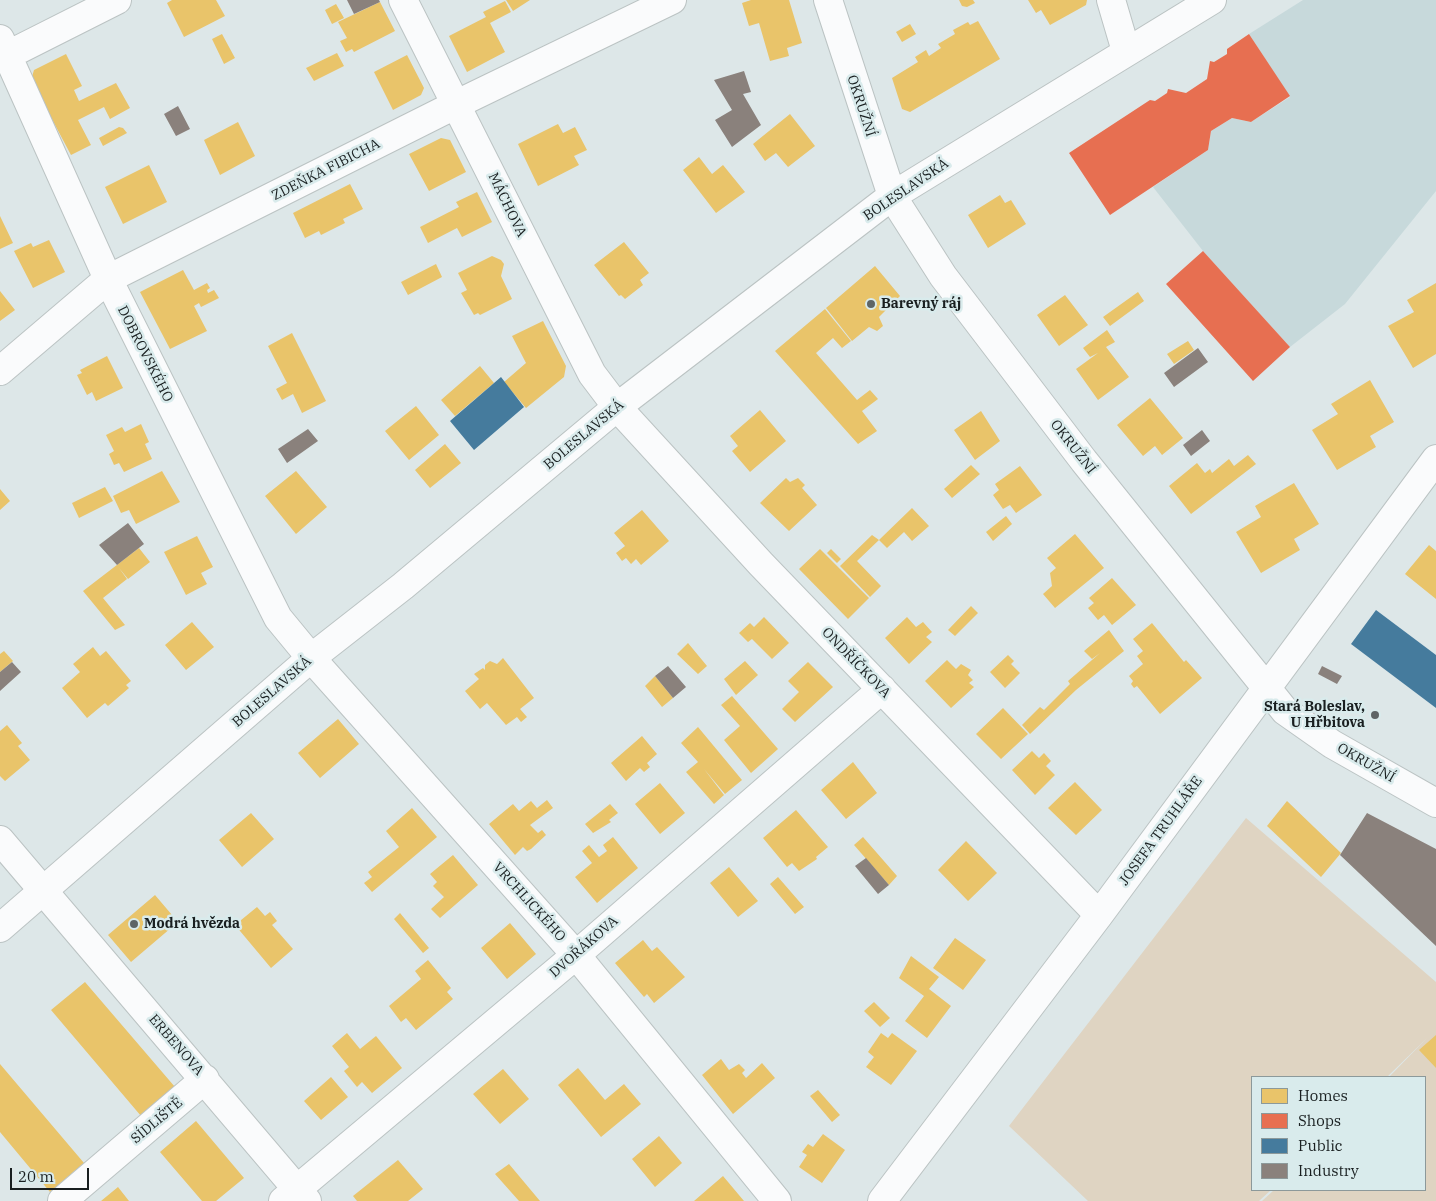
<!DOCTYPE html>
<html>
<head>
<meta charset="utf-8">
<style>
	body { margin:0 }
	#map { position:relative; width:1436px; height:1201px; overflow:hidden; background:#dde7e8; font-family:"IBM Plex Serif",serif }
	canvas { display:block }
	.legend { position:absolute; left:1251px; top:1076px; width:175px; height:115px; box-sizing:border-box; background:#d9ebec; border:1px solid #8c999a; margin:0; padding:6px 9px; list-style:none; font-size:15px; color:#191f20 }
	.legend li { display:flex; align-items:center; gap:10px; height:25px }
	.legend b { width:25px; border:1px solid #8c999a }
	.scale { position:absolute; left:10px; top:1168px; width:79px; height:22px; box-sizing:border-box; border:2px solid #191f20; border-top:0; padding-left:6px; font-size:15px; line-height:18px; white-space:nowrap; color:#191f20; -webkit-text-stroke:4px #d9ebec; paint-order:stroke }
</style>
</head>
<body>
<div id="map">
<canvas width="1436" height="1201"></canvas>
<ul class="legend">
<li><b style="height:14px;background:#e9c46a"></b>Homes</li>
<li><b style="height:14px;background:#e76f51"></b>Shops</li>
<li><b style="height:14px;background:#457b9d"></b>Public</li>
<li><b style="height:14px;background:#8a817c"></b>Industry</li>
</ul>
<div class="scale">20 m</div>
</div>
<script>
const g = document.querySelector('canvas').getContext('2d');
g.lineJoin = 'round';
function fillPath(path, color) {
  g.fillStyle = color;
  g.fill(path, 'evenodd');
}
function toPath(rows) {
  const path = new Path2D();
  for (const r of rows) {
    path.moveTo(r[0], r[1]);
    for (let i = 2; i < r.length; i += 2) path.lineTo(r[i], r[i + 1]);
  }
  return path;
}
function stroke(path, color, width, dash) {
  g.strokeStyle = color;
  g.lineWidth = width;
  g.lineCap = dash ? 'butt' : 'round';
  g.setLineDash(dash || []);
  g.stroke(path);
}
function write(font, color, halo, rows, align = 'center') {
  g.font = font + ' "IBM Plex Serif",serif';
  g.lineWidth = 5;
  g.setLineDash([]);
  g.textBaseline = 'middle';
  g.strokeStyle = halo;
  g.fillStyle = color;
  for (const [text, x, y, turn = 0] of rows) {
    g.save();
    g.translate(x, y);
    g.rotate((+turn || 0) * Math.PI / 180);
    g.textAlign = isNaN(turn) ? turn : align;
    if (halo) g.strokeText(text, 0, 0);
    g.fillText(text, 0, 0);
    g.restore();
  }
}
const built = toPath([
	[1303,0,1436,0,1436,191,1345,304,1290,347,1203,251,1153,187,1208,150,1211,131,1232,118,1251,122,1290,97,1249,34]
]);
const green = toPath([
	[1246,818,1436,982,1436,1201,1262,1201,1274,1190,1425,1190,1425,1077,1389,1077,1427,1038,1387,1077,1252,1077,1252,1190,1271,1190,1259,1201,1088,1201,1009,1126]
]);
const homes = toPath([
	[172,0,216,0,225,16,184,37,167,3],
	[506,0,530,0,513,11],
	[751,0,789,0,802,43,787,48,789,56,770,61,759,23,749,26,742,3],
	[959,0,973,0,975,3,967,7,962,6],
	[1028,0,1087,0,1086,5,1050,25,1041,10,1036,13],
	[505,1,511,12,490,23,505,52,467,72,449,36,486,17,483,12],
	[380,2,395,31,354,52,352,49,346,52,340,41,347,38,338,22],
	[336,4,344,18,332,24,325,10],
	[978,21,1000,59,910,112,902,109,892,78,918,62,915,57,926,50,929,56,941,48,938,44,955,34,953,30,968,22,970,25],
	[910,24,916,34,902,42,896,32],
	[222,34,235,58,224,64,212,39],
	[337,53,344,66,314,81,306,68],
	[66,54,82,86,74,90,79,101,116,83,130,108,110,119,104,107,78,120,91,145,71,155,31,80,34,70],
	[407,55,424,88,421,95,393,110,374,72],
	[790,114,815,146,788,167,776,153,765,161,753,144],
	[238,122,255,156,220,175,204,140],
	[558,124,563,133,575,127,587,150,574,156,579,165,538,186,518,144],
	[119,127,123,128,127,133,103,146,99,138],
	[441,138,450,140,466,172,429,191,409,154],
	[699,157,712,174,723,165,745,192,716,213,683,170],
	[149,165,167,202,123,224,105,187],
	[350,184,363,209,343,219,345,223,321,235,319,231,305,238,293,213],
	[477,192,492,222,462,237,457,228,428,243,420,227,459,207,456,202],
	[1000,195,1005,203,1011,200,1026,224,988,248,968,215],
	[0,216,13,243,0,249],
	[49,240,65,272,33,288,14,251,31,243,33,247],
	[624,242,649,273,640,280,643,285,625,299,621,295,619,296,594,265],
	[492,256,501,260,504,264,501,276,512,299,480,315,478,313,474,315,461,293,467,290,458,273],
	[436,264,442,277,408,295,401,282],
	[875,266,900,296,879,317,883,326,877,331,869,327,852,341,826,308],
	[183,270,194,290,207,283,210,288,207,290,208,293,214,290,219,298,201,307,199,303,194,306,207,331,170,349,140,292],
	[1436,283,1436,354,1413,368,1388,326,1414,312,1407,300],
	[0,291,15,310,0,321],
	[1138,292,1144,301,1110,326,1103,317],
	[1065,295,1088,325,1059,346,1037,315],
	[825,309,851,341,842,348,833,338,816,353,857,400,870,390,878,399,862,411,877,431,858,444,775,351],
	[543,321,566,366,564,377,526,408,504,382,526,363,512,336],
	[1107,330,1115,342,1106,347,1129,377,1098,400,1076,369,1098,353,1090,357,1083,348],
	[292,333,326,401,302,413,293,394,282,400,276,389,287,383,268,346],
	[1188,341,1194,350,1174,364,1167,354],
	[107,356,123,388,96,401,92,392,87,395,77,375,82,373,80,370],
	[480,366,494,383,455,416,441,400],
	[1370,380,1394,422,1370,436,1376,447,1337,470,1312,430,1338,414,1331,404],
	[1150,398,1183,438,1162,455,1155,446,1143,456,1117,425],
	[416,406,439,435,409,460,385,431],
	[760,410,786,441,750,472,732,451,738,446,730,436],
	[981,411,1000,441,975,460,954,430],
	[141,424,149,442,145,444,152,459,124,472,119,463,114,465,109,454,114,451,106,435,122,427,125,432],
	[445,444,461,463,430,488,415,470],
	[1248,455,1256,464,1191,514,1169,486,1197,463,1205,473,1210,469,1212,473,1229,459,1234,466],
	[971,465,980,474,952,498,944,489],
	[1020,466,1042,495,1016,513,1010,505,1003,509,993,495,999,490,995,484],
	[162,471,180,502,136,524,129,510,121,513,113,496],
	[296,471,327,507,296,534,265,496],
	[786,478,790,482,798,478,805,485,802,488,817,505,789,531,760,503],
	[1294,483,1319,524,1294,539,1300,550,1261,573,1236,532,1261,517,1255,506],
	[105,487,113,501,79,518,72,503],
	[0,489,10,501,0,510],
	[912,508,929,526,912,541,904,532,887,548,879,540],
	[642,510,669,541,641,565,636,559,631,564,626,558,622,561,616,553,625,546,614,533],
	[1006,516,1012,524,993,541,986,532],
	[1075,534,1104,568,1055,608,1043,594,1052,586,1050,573,1056,568,1047,558],
	[872,535,879,540,857,561,881,586,870,597,840,566],
	[197,536,213,567,201,573,207,584,186,595,164,552],
	[1429,545,1436,551,1436,599,1405,574],
	[139,548,150,562,128,579,119,568,127,579,103,598,125,625,115,630,83,591],
	[820,549,869,598,848,619,799,569],
	[831,549,841,559,837,563,827,553],
	[1112,578,1136,605,1112,625,1104,615,1098,620,1088,608,1094,603,1089,598],
	[971,606,978,613,955,636,948,630],
	[764,617,789,643,772,659,752,639,748,642,739,633,750,623,754,627],
	[907,617,916,627,923,622,932,632,926,637,932,642,909,664,885,638],
	[192,622,214,647,186,670,165,645],
	[1152,623,1184,662,1186,660,1202,678,1160,714,1137,686,1134,688,1131,684,1133,681,1129,676,1143,664,1137,656,1143,651,1133,639],
	[1109,630,1124,651,1076,690,1030,734,1022,725,1040,707,1044,710,1070,684,1068,681,1100,653,1092,659,1084,651],
	[688,643,707,666,698,674,677,654],
	[93,647,100,656,106,651,131,681,126,685,129,688,108,706,105,703,87,718,62,688,80,672,73,664],
	[4,651,13,661,0,672,0,654],
	[1008,655,1014,661,1011,664,1020,673,1005,688,990,672],
	[503,658,534,698,520,709,527,717,521,722,517,717,506,725,487,703,480,709,465,691,479,679,474,674,483,668,485,670,485,665,490,661,497,664],
	[947,660,956,669,961,664,971,670,968,675,973,680,969,683,974,687,951,708,925,681],
	[745,661,758,675,736,695,724,679],
	[808,662,833,687,795,722,782,709,799,692,788,681],
	[655,676,673,698,662,707,645,686],
	[732,696,778,749,751,773,724,740,740,726,721,705],
	[1003,708,1028,734,1001,759,976,734],
	[338,719,359,744,320,778,298,753],
	[7,725,22,743,18,746,30,760,5,781,0,776,0,731],
	[698,727,742,780,725,794,704,769,724,795,714,804,686,772,698,762,681,743],
	[642,736,657,754,647,763,650,767,644,772,640,768,626,781,611,763],
	[1032,751,1039,758,1044,753,1051,761,1046,766,1055,775,1035,795,1012,770],
	[853,762,877,793,846,819,821,790],
	[1075,782,1102,810,1076,835,1048,808],
	[660,783,685,813,660,834,635,804],
	[547,800,553,808,530,825,538,833,542,830,546,835,531,849,527,851,523,847,515,855,489,824,513,804,519,811,531,801,537,808],
	[1287,801,1341,853,1321,877,1267,826],
	[610,804,618,813,609,820,611,822,593,833,585,824],
	[412,808,437,837,372,892,364,883,372,877,368,872,399,847,386,831],
	[796,810,828,847,816,857,817,859,799,871,792,863,787,867,763,838],
	[251,813,274,839,242,867,219,840],
	[613,837,638,868,597,903,575,877,592,863,582,851,589,845,599,857,607,851,603,845],
	[863,837,897,876,889,885,854,845],
	[966,841,997,873,968,901,938,870],
	[453,855,478,885,440,918,431,909,444,897,433,886,437,882,430,874],
	[729,867,758,901,738,917,710,883],
	[778,877,804,907,795,914,770,884],
	[155,895,178,922,131,962,108,935],
	[257,907,265,916,270,912,277,921,272,925,293,949,271,968,235,925],
	[400,913,429,948,423,953,394,919],
	[510,923,536,954,507,979,481,948],
	[955,938,986,960,963,990,933,968],
	[643,940,652,951,657,947,685,977,654,1003,647,994,644,997,615,963],
	[911,956,939,977,929,989,951,1006,927,1038,905,1021,924,996,899,978],
	[428,960,451,988,447,992,453,999,416,1030,406,1018,401,1022,389,1006,421,979,415,971],
	[85,982,175,1087,141,1116,51,1010],
	[874,1002,890,1018,880,1027,864,1011],
	[347,1033,360,1049,376,1036,402,1068,372,1093,362,1082,357,1087,344,1071,349,1067,332,1046],
	[881,1033,888,1038,892,1033,917,1051,891,1085,866,1067,874,1057,868,1052],
	[1436,1035,1436,1068,1419,1050],
	[721,1059,729,1070,739,1064,745,1070,742,1073,746,1078,762,1063,775,1078,733,1114,702,1075],
	[0,1064,84,1163,50,1192,0,1132],
	[578,1068,605,1100,624,1084,641,1104,601,1137,558,1085],
	[503,1069,529,1099,500,1124,473,1094],
	[331,1077,348,1097,321,1120,304,1101],
	[818,1090,840,1115,832,1122,810,1096],
	[196,1121,244,1178,216,1201,202,1201,160,1152],
	[823,1134,845,1150,822,1183,799,1167,807,1155,802,1152,808,1144,813,1147],
	[659,1136,682,1163,655,1187,632,1159],
	[398,1160,423,1189,408,1201,357,1201,353,1196],
	[509,1164,540,1201,519,1201,495,1174],
	[723,1176,744,1201,694,1201],
	[118,1187,129,1201,101,1201]
]);
const shops = toPath([
	[1249,34,1290,96,1251,122,1232,118,1211,131,1208,150,1110,215,1069,153,1150,100,1155,101,1167,93,1168,89,1186,93,1207,79,1210,61,1214,62,1227,54,1227,49],
	[1203,251,1290,347,1253,381,1166,284]
]);
const public = toPath([
	[501,377,524,407,474,450,450,421],
	[1376,610,1436,655,1436,708,1351,644]
]);
const industry = toPath([
	[347,0,379,0,380,2,354,14],
	[744,71,751,92,743,94,761,125,732,147,715,120,732,110,714,80],
	[178,106,190,129,176,136,164,114],
	[1198,348,1208,362,1174,387,1164,373],
	[308,429,318,441,287,463,278,449],
	[1202,430,1210,441,1191,456,1183,445],
	[128,523,144,544,117,565,99,545],
	[12,662,21,672,0,691,0,672],
	[668,666,686,687,673,698,655,676],
	[1322,666,1342,676,1337,684,1318,674],
	[1367,813,1436,849,1436,946,1340,855],
	[866,858,889,885,878,894,855,866]
]);
const street = toPath([
	[403,0,592,374,617,407,761,564,1099,915],
	[1111,0,1126,51],
	[0,39,108,279,278,618,311,658,576,955,777,1201],
	[0,59,117,0],
	[892,196,943,276,1084,461,1285,711,1332,744,1436,803],
	[0,371,108,279,457,104,672,0],
	[0,840,307,1201],
	[62,1201,205,1079],
	[283,1201,576,955,882,689],
	[882,1201,1099,915,1436,459]
]);
const secondary = toPath([
	[828,0,892,196],
	[0,928,311,658,403,586,617,407,892,196,1212,0]
]);
const markers = [
	[871,304,5,"#5e6566"],
	[1375,715,5,"#5e6566"],
	[134,924,5,"#5e6566"]
];
const streetNames = [
	["OKRUŽNÍ",861,106,72],
	["ZDEŇKA FIBICHA",326,170,-27],
	["BOLESLAVSKÁ",906,190,-34],
	["MÁCHOVA",507,205,64],
	["DOBROVSKÉHO",145,354,63],
	["BOLESLAVSKÁ",584,435,-40],
	["OKRUŽNÍ",1073,447,52],
	["ONDŘÍČKOVA",856,663,46],
	["BOLESLAVSKÁ",272,692,-41],
	["OKRUŽNÍ",1366,763,30],
	["JOSEFA TRUHLÁŘE",1161,831,-54],
	["VRCHLICKÉHO",529,902,48],
	["DVOŘÁKOVA",584,947,-41],
	["ERBENOVA",176,1045,49],
	["SÍDLIŠTĚ",157,1121,-40]
];
const poiNames = [
	["Barevný ráj",881,304],
	["Stará Boleslav,",1365,707,"right"],
	["U Hřbitova",1365,723,"right"],
	["Modrá hvězda",144,924]
];
fillPath(built, '#c7d9db');
fillPath(green, '#dfd4c2');
fillPath(homes, '#e9c46a');
fillPath(shops, '#e76f51');
fillPath(public, '#457b9d');
fillPath(industry, '#8a817c');
stroke(street, '#bbc3c3', 30);
stroke(secondary, '#bbc3c3', 30);
stroke(street, '#fafbfc', 28);
stroke(secondary, '#fafbfc', 28);
for (const [x, y, r, color] of markers) {
  const dot = new Path2D();
  dot.arc(x, y, r, 0, 2 * Math.PI);
  g.fillStyle = color;
  g.fill(dot);
  stroke(dot, '#d9ebec', 2);
}
write('14px', '#191f20', '#d9ebec', streetNames);
write('bold 14px', '#191f20', '#d9ebec', poiNames, 'left');
</script>
</body>
</html>
